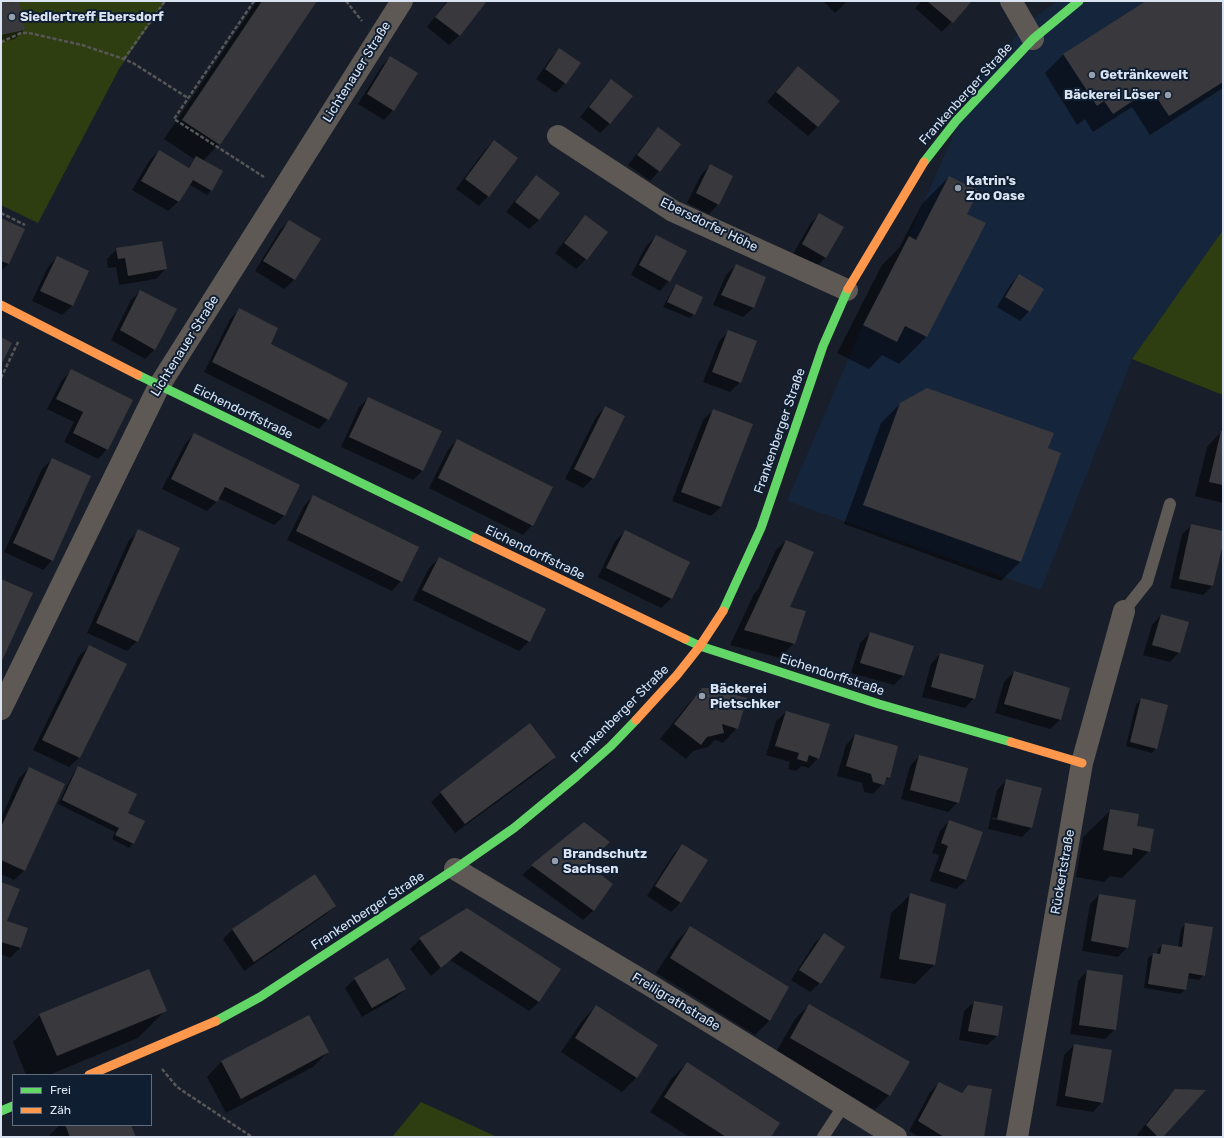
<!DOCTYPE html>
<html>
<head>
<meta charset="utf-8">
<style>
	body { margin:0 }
	#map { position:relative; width:1224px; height:1138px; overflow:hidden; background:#181f2a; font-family:Rubik,sans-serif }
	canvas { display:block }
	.frame { position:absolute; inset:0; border:2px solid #d9e3f1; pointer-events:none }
	.legend { position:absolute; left:12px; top:1074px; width:140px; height:52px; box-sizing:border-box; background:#101e32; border:1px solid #606d7e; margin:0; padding:5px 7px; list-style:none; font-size:12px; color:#d9e3f1 }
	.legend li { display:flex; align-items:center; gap:8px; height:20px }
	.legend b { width:20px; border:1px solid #606d7e }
</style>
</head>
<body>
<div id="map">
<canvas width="1224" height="1138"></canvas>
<div class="frame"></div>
<ul class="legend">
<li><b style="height:5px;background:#63d668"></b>Frei</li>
<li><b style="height:5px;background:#ff974d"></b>Zäh</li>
</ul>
</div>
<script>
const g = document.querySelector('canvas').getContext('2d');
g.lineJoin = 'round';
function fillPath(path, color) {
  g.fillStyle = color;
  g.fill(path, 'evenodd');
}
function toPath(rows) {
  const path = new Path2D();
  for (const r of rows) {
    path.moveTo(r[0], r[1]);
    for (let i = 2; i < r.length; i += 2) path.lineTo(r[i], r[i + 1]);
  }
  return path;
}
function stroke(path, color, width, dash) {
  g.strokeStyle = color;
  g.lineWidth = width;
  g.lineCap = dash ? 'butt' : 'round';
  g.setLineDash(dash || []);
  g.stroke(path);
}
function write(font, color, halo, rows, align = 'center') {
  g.font = font + ' Rubik,sans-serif';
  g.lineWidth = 4;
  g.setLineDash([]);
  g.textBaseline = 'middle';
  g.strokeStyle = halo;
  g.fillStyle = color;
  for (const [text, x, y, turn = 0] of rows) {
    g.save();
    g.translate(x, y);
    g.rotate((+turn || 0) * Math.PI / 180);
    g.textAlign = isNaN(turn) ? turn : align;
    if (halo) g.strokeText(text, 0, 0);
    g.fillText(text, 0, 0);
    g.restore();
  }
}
const built = toPath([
	[1058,1,1223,1,1223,230,1132,359,1041,590,787,501,863,325,909,236,979,76,1035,17]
]);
const green = toPath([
	[1,1,166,1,119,69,38,223,1,205],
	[1223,230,1223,395,1132,359],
	[421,1102,497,1137,392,1137]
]);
const shadow = toPath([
	[1,1,9,1,10,4,24,30,15,39,1,42],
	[257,1,316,1,219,144,203,161,211,190,207,195,189,184,178,202,168,211,132,190,149,161,159,151,188,168,194,159,164,139],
	[447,1,486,1,459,36,449,45,427,27],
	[823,1,847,1,835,13],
	[922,1,971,1,942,32,915,8],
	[1148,1,1223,1,1223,88,1150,135,1132,107,1093,132,1085,119,1077,125,1045,73,1064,54],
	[559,49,565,83,556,93,536,79,550,59],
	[390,57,393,110,384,120,358,104,381,67],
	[798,67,818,126,808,136,767,102,788,77],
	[611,81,631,97,609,124,600,133,580,117,602,90],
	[658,128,659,171,650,181,628,165,649,138],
	[494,141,488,196,479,206,456,189,484,151],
	[710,165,718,204,709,214,687,203,701,175],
	[536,176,539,220,529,229,506,212,527,186],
	[949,177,965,214,984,224,926,337,899,364,882,355,869,369,837,353,882,265,899,248,922,204],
	[819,214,826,257,816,267,793,254,810,224],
	[585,216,586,259,576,269,555,253,576,226],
	[1,219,24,230,8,264,1,271],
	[289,221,319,239,294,280,284,289,255,271,280,230],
	[656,236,669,281,660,291,631,275,646,246],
	[117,249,166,269,156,279,119,285,116,267,108,268,107,259],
	[57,257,88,272,72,306,62,315,32,301,48,267],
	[736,265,765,278,753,308,743,317,713,305,726,275],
	[1019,275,1029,311,1020,321,997,307,1010,285],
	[676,285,694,314,690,318,663,307,672,290],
	[140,291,155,349,145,359,111,340,131,300],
	[239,310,269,345,328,419,319,429,204,372,230,319],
	[728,332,740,382,730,392,703,382,719,341],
	[71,371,107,449,98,459,64,442,74,422,47,409,62,380],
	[368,398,441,432,422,471,413,480,341,447,359,407],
	[901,403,1047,449,1020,562,1001,581,844,524,881,423],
	[605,407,593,478,583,488,565,479,596,417],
	[713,410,721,507,711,516,672,501,703,420],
	[1221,432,1223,432,1223,503,1195,496,1207,447],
	[194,434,299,485,284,516,274,525,218,498,217,501,207,511,162,489,185,444],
	[457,440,532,525,523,535,429,488,448,450],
	[52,459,52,560,43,570,4,552,42,469],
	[313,496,401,581,392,591,287,540,304,506],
	[1192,525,1223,532,1223,539,1212,586,1203,595,1170,588,1182,534],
	[139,531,137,641,127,651,87,633,129,540],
	[625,531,689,562,671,599,661,608,598,577,615,541],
	[786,541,788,608,794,643,780,658,730,645,754,594,760,587,759,587,776,550],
	[439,558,529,641,519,651,413,600,429,568],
	[1161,615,1179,652,1170,662,1143,655,1152,625],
	[870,633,903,676,894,685,851,673,860,643],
	[89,646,125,664,79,758,69,767,33,750,79,656],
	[940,654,974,698,965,708,922,697,931,664],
	[1014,672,1069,689,1060,720,1050,729,995,713,1004,682],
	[703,689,737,728,723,743,715,740,708,747,693,751,686,759,660,739,688,704],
	[1141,700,1156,748,1152,753,1126,746,1136,704],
	[786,712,818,758,809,768,802,766,796,771,788,769,790,762,766,755,776,721],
	[855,735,889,777,873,794,864,792,862,783,837,776,846,745],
	[919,756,958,802,948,812,901,799,910,766],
	[555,757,545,767,455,833,431,802,441,793],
	[79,767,126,813,133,843,129,848,112,839,115,832,58,804,74,772],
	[29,768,63,784,24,871,14,880,1,874,1,818,19,778],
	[1007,780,1032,827,1022,837,988,829,997,790],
	[992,817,1026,825,1026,827,992,819],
	[1111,810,1136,827,1149,851,1122,878,1110,876,1104,882,1076,877,1083,837],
	[949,821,966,880,956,889,930,881,939,855,932,853,940,831],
	[584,824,586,864,611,884,593,911,583,920,522,875,532,866],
	[682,845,681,902,671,912,647,896,673,855],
	[1,883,6,922,27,929,20,948,10,958,1,954],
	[911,894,934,965,915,984,880,978,891,913],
	[1099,895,1127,948,1118,957,1082,951,1090,904],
	[335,906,325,915,244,971,223,939,233,929],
	[467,909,539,1002,529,1011,450,960,431,976,410,949,420,939],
	[1186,924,1204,975,1199,980,1187,978,1185,990,1180,994,1144,988,1148,958,1153,954,1157,954,1158,949,1162,945,1178,947,1181,929],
	[690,927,788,987,769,1021,755,1035,656,973,676,942],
	[824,934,820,983,810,992,791,980,814,944],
	[1087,971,1115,1029,1105,1039,1070,1034,1078,981],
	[355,979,405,989,395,998,362,1017,345,988],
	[974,1002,997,1036,987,1045,959,1040,964,1011],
	[809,1005,889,1095,875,1110,776,1052,795,1019],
	[596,1006,657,1046,636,1078,622,1092,561,1052,582,1021],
	[165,1011,138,1038,49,1075,26,1075,13,1042,40,1015],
	[309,1016,328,1052,313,1067,226,1113,207,1077,221,1062],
	[1074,1045,1102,1102,1093,1112,1056,1106,1064,1055],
	[687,1063,769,1137,689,1137,650,1112,672,1078],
	[940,1083,961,1093,968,1086,983,1137,919,1137,909,1131,930,1092],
	[1175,1090,1161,1137,1138,1137,1137,1135,1165,1100],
	[60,1125,130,1125,135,1137,50,1137,49,1136]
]);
const building = toPath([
	[1,1,10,1,10,3,19,1,25,30,1,35],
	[262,1,317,1,220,145,182,120],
	[448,1,487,1,460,36,435,17],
	[927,1,972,1,953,23],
	[1146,1,1223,1,1223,82,1169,116,1151,89,1113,114,1104,101,1097,106,1063,54],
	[559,48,581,63,566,84,545,69],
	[390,56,418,73,394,111,367,94],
	[798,66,840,101,818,127,776,92],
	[611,79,633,96,610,124,589,107],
	[658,127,681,144,660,172,637,155],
	[494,140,518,158,489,197,465,179],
	[159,150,189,168,196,156,223,171,212,191,193,180,179,202,141,181],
	[710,164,733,176,719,205,696,193],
	[536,175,560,193,539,220,515,202],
	[949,176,979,191,967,214,986,223,927,337,905,326,897,342,863,325,909,236,916,240],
	[819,213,844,227,826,258,802,244],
	[585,215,608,232,587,260,564,243],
	[1,218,25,229,9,264,1,261],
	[289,220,321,239,295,280,263,261],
	[656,235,687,251,670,282,639,265],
	[162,241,167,269,128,276,125,258,118,259,116,248],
	[57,256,89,271,73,306,40,291],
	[736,264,766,277,754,308,721,295],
	[1019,274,1044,289,1030,312,1005,297],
	[676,284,703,297,695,315,667,302],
	[140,290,177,309,155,350,120,330],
	[239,308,278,328,271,344,348,383,329,420,212,362],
	[728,330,757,341,741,383,712,372],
	[1,337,12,343,1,365],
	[71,369,133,400,108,450,73,433,83,412,56,399],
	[927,388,1054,433,1048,448,1061,453,1021,562,863,505,900,403],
	[368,397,442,431,423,471,349,437],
	[605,406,625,416,594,479,574,469],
	[713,409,753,424,721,507,681,492],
	[1221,431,1223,431,1223,485,1209,482],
	[194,433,300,485,285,516,225,487,217,502,171,479],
	[457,439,553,487,533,526,438,478],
	[52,458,91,476,53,561,13,543],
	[313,495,419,547,402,582,296,531],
	[1191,524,1223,531,1223,544,1213,586,1179,579],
	[138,529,180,548,138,642,96,623],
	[625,530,690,562,672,599,606,568],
	[786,540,814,552,790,607,806,611,795,644,744,630],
	[439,557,546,609,530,642,422,590],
	[1,579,33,593,1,663],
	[1161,614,1189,622,1180,653,1152,645],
	[870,632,914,646,904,676,860,663],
	[89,645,127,664,80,758,42,740],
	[940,653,984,665,975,699,931,687],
	[1014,671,1070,688,1061,720,1004,704],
	[702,688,710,688,747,698,738,729,722,724,724,733,707,737,701,745,674,724],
	[1141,698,1168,705,1157,749,1130,742],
	[786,711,830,724,819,759,809,755,807,762,797,759,799,753,775,746],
	[530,723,556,757,465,824,440,792],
	[855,734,898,746,890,778,887,777,884,785,873,782,871,774,846,766],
	[919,755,968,768,959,803,910,790],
	[78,766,137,794,128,813,145,821,134,844,115,835,119,828,62,800],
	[29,767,65,784,25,871,1,860,1,827],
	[1006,779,1042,788,1032,828,997,819],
	[1110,809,1139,814,1137,826,1154,829,1150,852,1133,848,1132,855,1103,850],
	[949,820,983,832,966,880,939,871,948,846,941,843],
	[584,822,610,842,587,864,613,884,594,911,531,865],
	[682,844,708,860,681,903,655,886],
	[315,874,336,906,254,962,232,929],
	[1,882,20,889,7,921,28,928,21,948,1,942],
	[910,893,946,904,935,965,899,959],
	[1099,894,1136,900,1128,948,1091,941],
	[467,908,561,969,539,1002,461,951,441,968,419,938],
	[1185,923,1213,927,1205,976,1189,973,1186,990,1148,984,1153,953,1160,954,1162,944,1182,947],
	[690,926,789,987,770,1021,670,958],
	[824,933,845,947,821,984,799,970],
	[388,958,406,989,372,1008,354,978],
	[149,969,167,1011,57,1056,39,1014],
	[1087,970,1123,975,1116,1030,1079,1025],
	[974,1001,1003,1006,998,1036,968,1031],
	[809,1004,910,1062,890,1096,790,1038],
	[596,1005,658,1045,637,1078,575,1038],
	[309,1015,329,1052,241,1099,221,1061],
	[1074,1044,1112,1050,1103,1103,1065,1096],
	[687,1062,780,1123,771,1137,726,1137,664,1097],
	[939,1082,962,1093,968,1085,992,1089,984,1137,944,1137,918,1121],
	[1175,1089,1206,1090,1163,1137,1158,1137,1146,1125],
	[65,1125,131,1125,136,1137,70,1137]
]);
const path = toPath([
	[254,1,174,119,264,177],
	[346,1,362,21],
	[1,42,21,33,29,33,82,45,124,59,133,63,188,98],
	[124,59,165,1],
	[1,213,25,225],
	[1,378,19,340],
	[162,1069,177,1087,252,1137]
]);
const lane = toPath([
	[1124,611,1147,582,1170,504],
	[823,1137,844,1105]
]);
const street = toPath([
	[1011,1,1033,39],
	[558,136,673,211,847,290],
	[1,709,159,386,402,1],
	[455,869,648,984,896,1137],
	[1017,1137,1082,763,1124,611]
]);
const fast = toPath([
	[924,162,956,121,1033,39,1079,1],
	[138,375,475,538],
	[723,611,761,528,823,346,848,289],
	[685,639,700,646,879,704,1011,742],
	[216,1021,260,997,455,869,514,828,577,776,611,746,636,720],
	[1,1111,13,1106]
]);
const slow = toPath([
	[848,289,924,162],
	[1,305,138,375],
	[475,538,685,639],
	[636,720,677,675,700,646,723,611],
	[1011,742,1082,763],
	[89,1075,216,1021]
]);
const markers = [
	[12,17,4,"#959eab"],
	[1092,75,4,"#959eab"],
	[1168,95,4,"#959eab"],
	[958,188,4,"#959eab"],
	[702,696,4,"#959eab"],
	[555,861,4,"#959eab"]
];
const poiNames = [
	["Siedlertreff Ebersdorf",20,17],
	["Getränkewelt",1100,75],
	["Bäckerei Löser",1160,95,"right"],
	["Katrin's",966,181],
	["Zoo Oase",966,196],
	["Bäckerei",710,689],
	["Pietschker",710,704],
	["Brandschutz",563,854],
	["Sachsen",563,869]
];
const streetNames = [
	["Lichtenauer Straße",357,72,-58],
	["Frankenberger Straße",966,94,-48],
	["Ebersdorfer Höhe",709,225,26],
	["Lichtenauer Straße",185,346,-58],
	["Eichendorffstraße",243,412,26],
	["Frankenberger Straße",780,431,-71],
	["Eichendorffstraße",535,553,26],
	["Eichendorffstraße",832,675,18],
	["Frankenberger Straße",620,714,-45],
	["Rückertstraße",1063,872,-80],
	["Frankenberger Straße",368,911,-33],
	["Freiligrathstraße",676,1002,31]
];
fillPath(built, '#15253c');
fillPath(green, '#2e3e11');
fillPath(shadow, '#0007');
fillPath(building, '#39383c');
stroke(path, '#585758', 2.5, [4, 2]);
stroke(lane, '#5e5954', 12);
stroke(street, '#5e5954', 22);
stroke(fast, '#63d668', 9);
stroke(slow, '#ff974d', 9);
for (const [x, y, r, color] of markers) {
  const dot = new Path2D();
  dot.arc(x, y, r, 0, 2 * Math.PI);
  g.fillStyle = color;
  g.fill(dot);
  stroke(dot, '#101e32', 1.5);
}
write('bold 13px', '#d9e3f1', '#101e32', poiNames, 'left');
write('13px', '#d9e3f1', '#101e32', streetNames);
</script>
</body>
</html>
